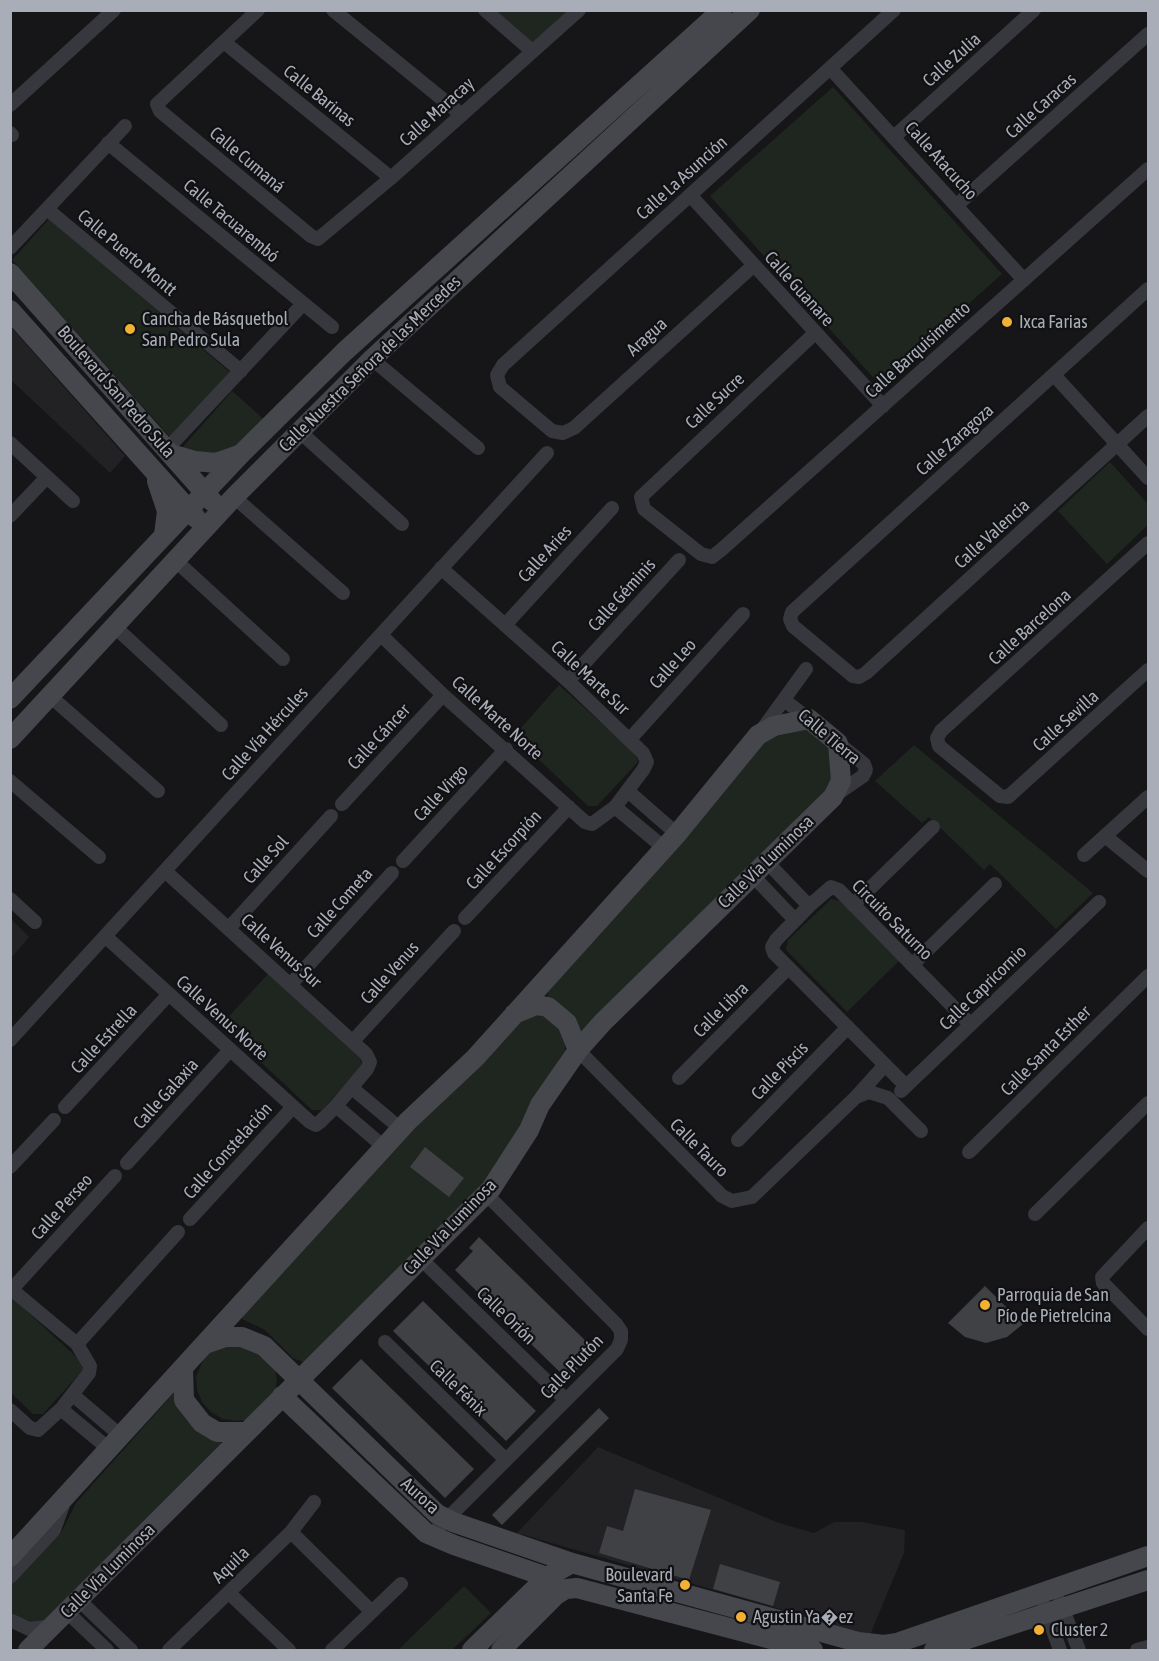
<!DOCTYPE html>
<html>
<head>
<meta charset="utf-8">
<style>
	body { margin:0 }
	#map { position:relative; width:1159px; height:1661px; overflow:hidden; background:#161618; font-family:"Asap Condensed",sans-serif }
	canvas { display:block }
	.frame { position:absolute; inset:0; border:12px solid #a8adb8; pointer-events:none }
</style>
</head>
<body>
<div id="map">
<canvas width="1159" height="1661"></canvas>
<div class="frame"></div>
</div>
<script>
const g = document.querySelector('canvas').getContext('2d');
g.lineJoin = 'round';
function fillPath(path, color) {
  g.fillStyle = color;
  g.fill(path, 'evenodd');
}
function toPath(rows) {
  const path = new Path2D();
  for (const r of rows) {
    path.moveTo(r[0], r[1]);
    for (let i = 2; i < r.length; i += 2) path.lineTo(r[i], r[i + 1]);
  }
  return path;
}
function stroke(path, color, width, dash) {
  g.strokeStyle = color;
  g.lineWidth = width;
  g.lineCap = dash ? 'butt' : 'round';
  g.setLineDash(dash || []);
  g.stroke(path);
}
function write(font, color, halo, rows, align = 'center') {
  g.font = font + ' "Asap Condensed",sans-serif';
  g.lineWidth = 4.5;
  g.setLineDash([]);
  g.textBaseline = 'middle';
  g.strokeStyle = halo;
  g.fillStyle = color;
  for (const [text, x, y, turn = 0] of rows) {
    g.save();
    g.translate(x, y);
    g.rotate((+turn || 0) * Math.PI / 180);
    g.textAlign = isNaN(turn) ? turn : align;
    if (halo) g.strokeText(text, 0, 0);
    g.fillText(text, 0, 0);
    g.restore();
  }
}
const built = toPath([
	[11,327,125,456,110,473,11,380],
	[11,919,29,937,11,958],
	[598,1447,779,1523,814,1533,834,1522,862,1522,905,1530,904,1553,870,1635,517,1533]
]);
const green = toPath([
	[486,11,577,11,532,50],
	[833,87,1002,274,879,384,710,196],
	[49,219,231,373,171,438,12,260],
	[232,391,267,422,231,454,198,454,182,448],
	[1110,462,1148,504,1148,525,1107,564,1058,511],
	[559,685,636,754,638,762,597,806,588,806,514,736],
	[806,726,835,750,834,783,584,1032,577,1028,548,999,548,991,768,735],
	[914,745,1093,893,1056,929,990,864,984,870,929,817,922,823,875,781],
	[831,899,840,901,899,961,847,1012,786,950,788,940],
	[268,974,360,1058,362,1066,322,1110,312,1110,221,1025],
	[552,1014,566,1040,565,1050,533,1100,523,1134,487,1185,303,1362,293,1358,265,1330,242,1319,243,1311,389,1150,524,1016],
	[10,1296,82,1362,83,1370,43,1414,33,1414,11,1393],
	[244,1341,274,1366,277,1379,275,1392,249,1420,236,1421,223,1419,211,1412,202,1402,197,1390,196,1376,207,1352],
	[173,1394,179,1395,222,1439,223,1449,45,1623,21,1622,11,1612,10,1584,61,1533,76,1503],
	[464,1586,491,1613,452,1650,398,1650]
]);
const building = toPath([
	[425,1147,464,1178,449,1197,410,1167],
	[479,1237,592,1347,574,1365,578,1369,568,1380,455,1270,473,1251,469,1248],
	[985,1286,1023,1324,1007,1337,986,1343,965,1337,948,1323],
	[423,1301,536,1411,506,1441,393,1331],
	[361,1359,474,1469,445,1498,332,1388],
	[599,1408,609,1418,502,1525,492,1515],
	[635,1489,711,1510,689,1580,599,1553,607,1526,623,1531],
	[720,1564,780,1582,773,1606,713,1589]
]);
const street = toPath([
	[258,10,157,104,160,111,311,236,318,239,391,178,579,10],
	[333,10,462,115],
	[485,10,532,51],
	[224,42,391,178],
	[830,68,1024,280],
	[10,105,114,10],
	[10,133,12,135],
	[895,136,1034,10],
	[108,143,332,327],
	[690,195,883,406],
	[957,205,1148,34],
	[47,209,241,371],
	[10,248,125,126],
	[754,265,574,428,563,433,552,431,500,387,497,375,503,365,894,10],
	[1148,289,792,612,790,619,793,626,853,676,859,677,866,673,1148,416],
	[815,333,641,497,644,509,701,554,712,557,721,550,1148,169],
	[372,359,478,448],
	[1054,375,1148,478],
	[299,431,402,524],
	[10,443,73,501],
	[167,449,303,304],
	[234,497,343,593],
	[10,516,47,477],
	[1148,543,941,731,937,738,939,746,1000,796,1008,797,1148,670],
	[176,561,283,659],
	[505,625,612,508],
	[115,627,221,725],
	[381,635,443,695,585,822,592,824,615,807,643,770,647,762,643,753,568,681,441,568],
	[568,681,679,560],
	[50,696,158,791],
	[784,700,809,719],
	[761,731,806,669],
	[630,739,743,614],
	[10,781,99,857],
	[629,792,677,834],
	[834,796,863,776,866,770,864,764,838,743],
	[342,804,443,695],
	[615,807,663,847],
	[1105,836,1148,871],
	[1084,855,1148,797],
	[403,861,506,749],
	[767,862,809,906],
	[753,876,795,920],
	[10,899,35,922],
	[853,905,933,827],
	[465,918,569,807],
	[229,928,331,816],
	[105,936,310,1122,316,1125,320,1122,336,1106,367,1069,370,1062,366,1054,165,871],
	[912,965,995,884],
	[291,984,392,873],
	[10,1040,547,453],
	[353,1041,454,931],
	[578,1050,722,1196,732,1201,752,1197,856,1097,869,1092,888,1098,921,1131],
	[679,1078,788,968],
	[906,1086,774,953,772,947,776,940,809,906,831,887,839,890,970,1024],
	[352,1088,401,1129],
	[901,1091,1099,902],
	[856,1097,885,1065],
	[336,1106,384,1147],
	[65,1107,169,994],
	[738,1140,848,1027],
	[969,1152,1148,976],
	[127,1163,230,1050],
	[10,1167,54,1120],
	[1035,1214,1148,1103],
	[190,1219,293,1107],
	[1148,1228,1102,1277,1103,1283,1148,1329],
	[421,1259,566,1400],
	[10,1288,77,1344,90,1366,89,1373,61,1409,38,1430,30,1428,10,1410],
	[12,1289,115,1176],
	[385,1342,506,1460],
	[77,1344,178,1232],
	[73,1395,121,1436],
	[61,1409,109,1449],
	[291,1532,371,1611],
	[431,1535,617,1349,621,1340,621,1331,616,1324,486,1194],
	[10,1577,54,1530,64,1502],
	[229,1593,289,1650],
	[80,1601,131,1650],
	[1060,1602,1079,1650],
	[1044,1605,1060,1650],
	[68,1613,107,1650],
	[10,1620,29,1629,54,1626],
	[169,1650,291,1532,314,1502],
	[332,1650,401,1584],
	[1137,1650,1148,1647]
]);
const secondary = toPath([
	[10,273,213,502],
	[10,310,196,518],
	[171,454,195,461,216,463,239,455],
	[157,481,167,511,164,535],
	[10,699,241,454,344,352,722,10],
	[10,739,234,497,372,359,750,10],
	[514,1014,536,1005,548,1007,567,1023,578,1050],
	[205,1344,225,1337,242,1337,264,1346,437,1514,453,1522,572,1563],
	[183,1368,184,1400,202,1423,217,1432,246,1432],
	[282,1396,426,1533,454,1545,547,1577],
	[10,1557,408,1121,475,1058,677,834,758,735,774,726,809,719,838,743,841,781,833,797,603,1022,578,1050,540,1105,529,1130,491,1189,28,1650],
	[472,1650,547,1577,572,1563,858,1642,884,1645,897,1643,1148,1556],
	[501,1650,556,1595,566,1589,577,1588,813,1650],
	[934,1650,1148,1580]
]);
const markers = [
	[1007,322,6,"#f2b134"],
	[130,329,6,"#f2b134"],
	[985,1305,6,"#f2b134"],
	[685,1585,6,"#f2b134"],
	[741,1617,6,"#f2b134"],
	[1039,1630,6,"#f2b134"]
];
const streetNames = [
	["Calle Zulia",952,60,-42],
	["Calle Barinas",319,96,39],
	["Calle Caracas",1041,106,-42],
	["Calle Maracay",437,112,-42],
	["Calle Cumaná",247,160,40],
	["Calle Atacucho",941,161,48],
	["Calle La Asunción",682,178,-42],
	["Calle Tacuarembó",231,221,40],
	["Calle Puerto Montt",127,253,40],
	["Calle Guanare",799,289,48],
	["Aragua",647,337,-42],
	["Calle Barquisimento",918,350,-42],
	["Calle Nuestra Señora de las Mercedes",370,364,-44],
	["Boulevard San Pedro Sula",116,392,49],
	["Calle Sucre",715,401,-43],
	["Calle Zaragoza",955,440,-42],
	["Calle Valencia",992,534,-42],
	["Calle Aries",545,554,-48],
	["Calle Géminis",622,595,-48],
	["Calle Barcelona",1030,627,-42],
	["Calle Leo",673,664,-48],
	["Calle Marte Sur",590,678,43],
	["Calle Marte Norte",497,718,42],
	["Calle Sevilla",1066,721,-42],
	["Calle Vía Hércules",265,734,-48],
	["Calle Cáncer",379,737,-47],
	["Calle Tierra",829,737,40],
	["Calle Virgo",441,793,-47],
	["Calle Escorpión",504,850,-47],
	["Calle Sol",266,860,-48],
	["Calle Vía Luminosa",766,862,-44],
	["Calle Cometa",340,903,-48],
	["Circuito Saturno",892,920,45],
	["Calle Venus Sur",281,951,42],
	["Calle Venus",390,973,-48],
	["Calle Capricornio",983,988,-44],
	["Calle Libra",721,1010,-45],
	["Calle Venus Norte",222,1018,42],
	["Calle Estrella",104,1039,-47],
	["Calle Santa Esther",1046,1051,-45],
	["Calle Piscis",780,1071,-46],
	["Calle Galaxia",166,1094,-48],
	["Calle Tauro",699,1148,45],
	["Calle Constelación",228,1151,-48],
	["Calle Perseo",62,1207,-48],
	["Calle Vía Luminosa",450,1227,-46],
	["Calle Orión",506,1316,44],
	["Calle Plutón",572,1367,-46],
	["Calle Fénix",458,1388,44],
	["Aurora",420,1496,42],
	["Aquila",231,1565,-44],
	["Calle Vía Luminosa",108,1571,-45]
];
const poiNames = [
	["Cancha de Básquetbol",142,319],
	["San Pedro Sula",142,340],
	["Ixca Farias",1019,322],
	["Parroquia de San",997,1295],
	["Pío de Pietrelcina",997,1316],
	["Boulevard",673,1575,"right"],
	["Santa Fe",673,1596,"right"],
	["Agustin Ya�ez",753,1617],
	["Cluster 2",1051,1630]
];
fillPath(built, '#222225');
fillPath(green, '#1e261f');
fillPath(building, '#404145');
stroke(street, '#37383d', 14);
stroke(secondary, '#45474d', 20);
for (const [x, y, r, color] of markers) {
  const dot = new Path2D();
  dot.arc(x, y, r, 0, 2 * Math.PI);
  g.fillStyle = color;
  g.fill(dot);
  stroke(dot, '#111113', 2);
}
write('18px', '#a8adb8', '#111113', streetNames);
write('18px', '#a8adb8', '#111113', poiNames, 'left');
</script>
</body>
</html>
